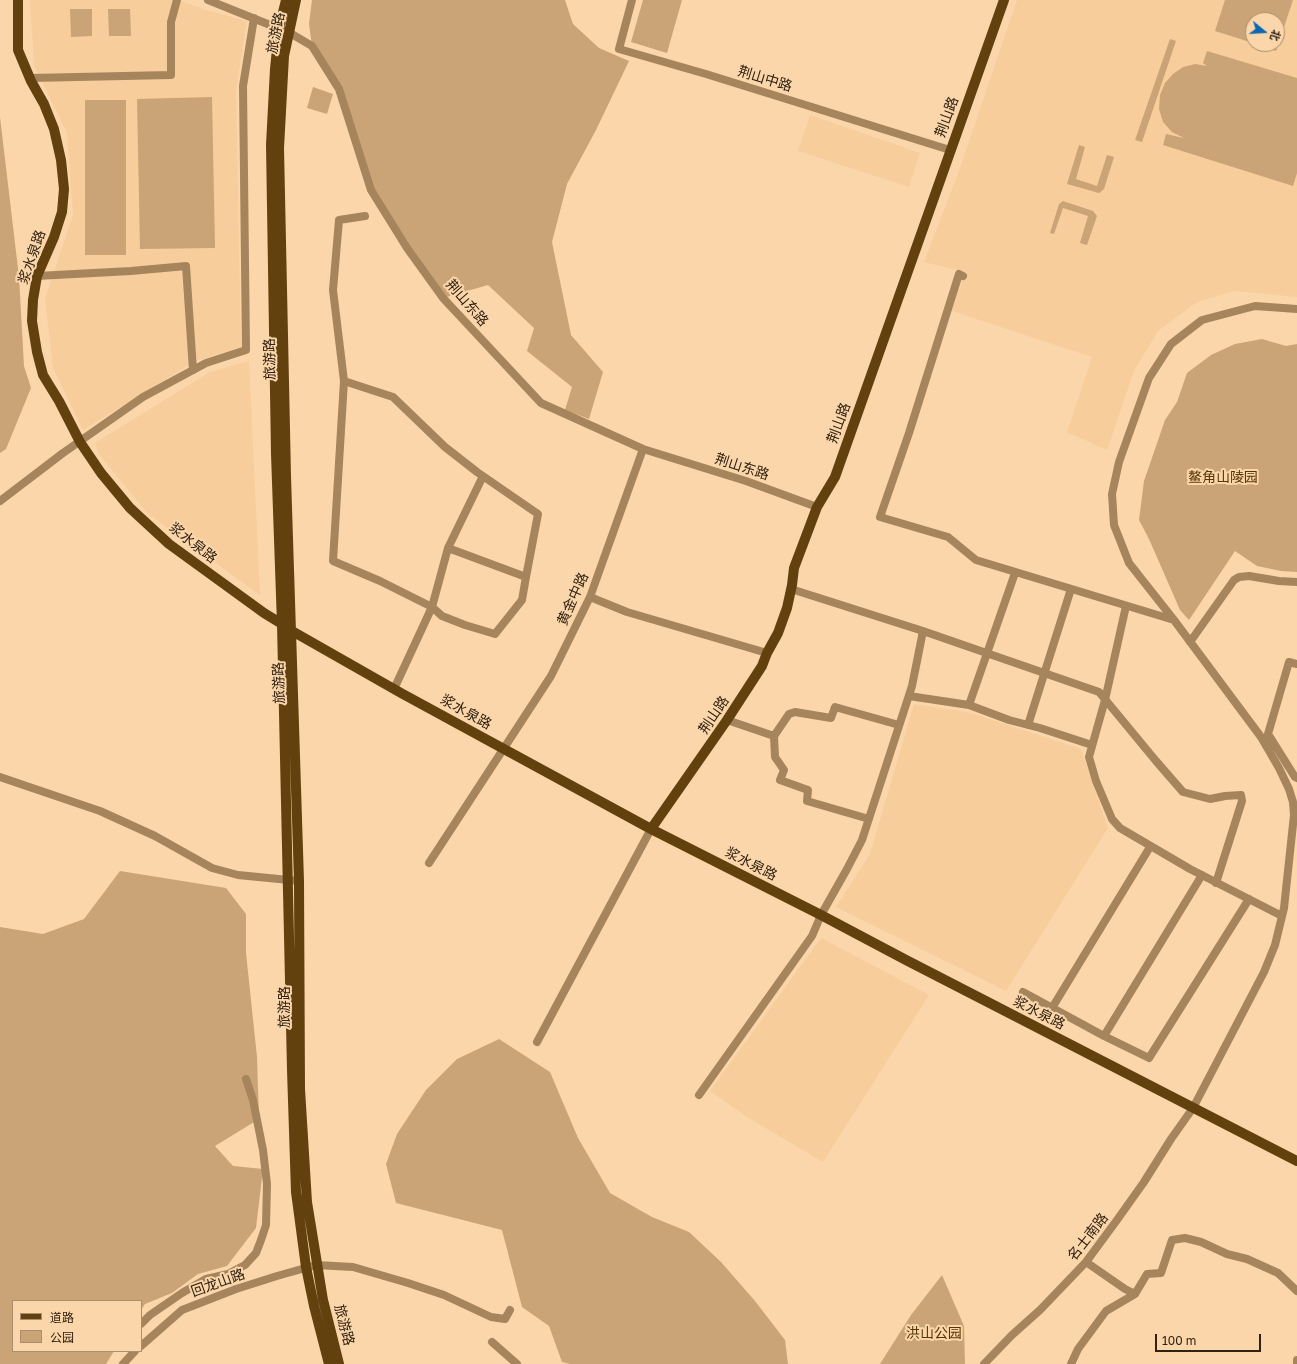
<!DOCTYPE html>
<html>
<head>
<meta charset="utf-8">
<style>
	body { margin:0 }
	#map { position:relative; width:1297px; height:1364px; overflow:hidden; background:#fbd6aa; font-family:"Golos Text","Noto Sans SC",sans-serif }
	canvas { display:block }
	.legend { position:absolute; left:12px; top:1300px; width:130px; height:52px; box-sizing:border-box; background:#fbd6aa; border:1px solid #aa8e6d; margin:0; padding:5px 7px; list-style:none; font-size:12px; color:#302211 }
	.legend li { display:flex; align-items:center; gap:8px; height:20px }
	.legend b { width:20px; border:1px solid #aa8e6d }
	.north { position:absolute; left:1245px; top:12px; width:40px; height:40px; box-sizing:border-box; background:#fbd6aa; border:1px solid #aa8e6d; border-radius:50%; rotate:108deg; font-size:11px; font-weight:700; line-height:16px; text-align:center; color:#302211 }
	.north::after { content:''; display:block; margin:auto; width:14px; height:18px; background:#0c67b4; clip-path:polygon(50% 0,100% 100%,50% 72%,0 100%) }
	.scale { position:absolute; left:1155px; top:1334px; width:106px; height:18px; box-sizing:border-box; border:2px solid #302211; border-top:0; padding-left:5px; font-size:12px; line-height:14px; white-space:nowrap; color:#302211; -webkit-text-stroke:3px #fbd6aa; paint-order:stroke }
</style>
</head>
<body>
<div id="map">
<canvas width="1297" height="1364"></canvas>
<ul class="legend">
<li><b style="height:5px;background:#63410f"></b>道路</li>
<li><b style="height:11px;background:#caa476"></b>公园</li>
</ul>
<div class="north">北</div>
<div class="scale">100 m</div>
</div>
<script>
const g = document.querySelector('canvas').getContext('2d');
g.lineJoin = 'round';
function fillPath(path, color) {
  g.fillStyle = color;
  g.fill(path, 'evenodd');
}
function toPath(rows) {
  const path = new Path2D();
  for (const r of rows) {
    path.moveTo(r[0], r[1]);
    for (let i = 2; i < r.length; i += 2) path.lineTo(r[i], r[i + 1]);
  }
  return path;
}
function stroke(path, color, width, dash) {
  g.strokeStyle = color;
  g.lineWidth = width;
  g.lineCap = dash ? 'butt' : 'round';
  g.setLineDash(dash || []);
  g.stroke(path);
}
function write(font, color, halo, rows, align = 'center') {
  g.font = font + ' "Golos Text","Noto Sans SC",sans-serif';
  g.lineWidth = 4;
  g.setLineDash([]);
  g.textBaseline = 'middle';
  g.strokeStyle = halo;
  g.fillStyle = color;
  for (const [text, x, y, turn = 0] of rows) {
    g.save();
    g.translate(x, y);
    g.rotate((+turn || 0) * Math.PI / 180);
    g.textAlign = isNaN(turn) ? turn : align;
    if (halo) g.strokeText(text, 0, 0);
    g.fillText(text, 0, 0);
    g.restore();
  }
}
const built = toPath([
	[30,0,179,0,206,10,247,21,236,90,241,347,196,361,83,430,53,368,45,299,73,215,67,133,34,65],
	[1017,0,1297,0,1297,297,1234,291,1197,302,1158,331,1134,371,1107,450,1067,432,1092,357,952,311,965,272,924,262,959,171],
	[1253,20,1277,20,1277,44,1253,44],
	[810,115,920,153,909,187,798,151],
	[249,361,260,595,148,514,98,453,95,443,210,372],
	[914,704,968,712,1081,749,1108,828,1006,991,836,907,870,854],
	[821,938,929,995,823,1162,747,1117,710,1091]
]);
const green = toPath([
	[312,0,565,0,573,24,599,48,629,61,596,130,567,184,552,242,571,335,603,372,589,419,565,410,572,387,527,351,534,328,488,285,443,298,371,190,339,89,312,46,309,24],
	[643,0,682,0,667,53,631,42],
	[1225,0,1293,0,1276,51,1255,44,1277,44,1277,20,1253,20,1253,43,1215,31],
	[70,9,92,9,92,36,71,37],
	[108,9,130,9,131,36,109,36],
	[1170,39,1176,41,1142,142,1135,140],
	[1207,51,1297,78,1297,173,1293,186,1163,145,1166,134,1184,138,1172,132,1163,122,1159,109,1160,95,1165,83,1173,74,1183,67,1195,64,1207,66,1203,63],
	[313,87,333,94,327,114,307,108],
	[212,97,215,248,140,249,137,99],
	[85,100,126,100,126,255,85,255],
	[0,117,19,277,24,366,31,388,6,449,0,453],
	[1079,145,1085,147,1076,179,1097,186,1107,155,1114,157,1104,189,1099,193,1067,184],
	[1063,201,1093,211,1097,216,1087,245,1080,243,1088,216,1063,208,1054,234,1050,233,1059,204],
	[1262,339,1286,346,1297,344,1297,572,1281,571,1257,566,1235,551,1189,620,1180,610,1149,539,1139,520,1144,481,1165,420,1177,402,1187,373,1211,355,1235,344],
	[120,871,226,888,246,914,246,953,257,1057,259,1119,215,1146,233,1166,263,1169,256,1228,227,1266,198,1274,172,1293,145,1304,141,1310,141,1301,13,1301,13,1351,114,1351,106,1364,0,1364,0,927,43,934,84,919],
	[499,1039,550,1072,578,1138,610,1193,652,1217,689,1232,721,1262,755,1301,785,1340,788,1364,570,1364,562,1362,549,1326,522,1307,502,1230,396,1203,386,1164,397,1134,426,1090,457,1059],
	[942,1275,964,1326,965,1364,880,1364,911,1315]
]);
const minor = toPath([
	[208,0,290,33,312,46,339,89,371,190,407,248,443,298,541,403,643,449,746,481,817,507],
	[632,0,619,49,706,74,950,150],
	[30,78,171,75,171,22,177,0],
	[365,216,339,220,333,290,344,381,333,561,380,581,432,607,394,689],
	[37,276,131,271,186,266,193,370],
	[963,276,959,274,909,433,880,517,948,537,976,560,1174,620,1261,737,1279,768,1289,789,1293,802,1294,815,1284,908,1275,945,1264,972,1193,1108,1171,1139,1144,1182,1117,1220,1086,1262,1040,1310,1012,1335,984,1364],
	[344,381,393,397,445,447,477,472,538,514,526,577,522,600,495,634,465,625,442,616,432,607,448,548,526,577],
	[0,501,63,453,143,397,206,363,246,350,243,86,254,18],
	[448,548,483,476],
	[590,597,627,612,767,653],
	[1126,606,1105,700,1089,757,1096,781,1112,819,1120,828,1190,869,1282,916],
	[1174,620,1129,563,1114,525,1112,494,1119,462,1149,378,1171,344,1202,320,1255,306,1297,309],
	[923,631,1099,692,1156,761,1183,792,1210,799,1225,796,1241,795,1242,801,1216,883],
	[1190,642,1234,580,1239,577,1249,576,1279,581,1297,582],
	[1297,664,1289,662,1268,734,1295,777,1297,778],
	[909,696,969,705,1009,720,1040,728,1092,745],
	[969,705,1015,573],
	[727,720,774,736,775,757,784,770,780,780,808,790,807,801,869,819],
	[1028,725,1071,589],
	[774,736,789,714,795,712,831,718,835,707,899,725],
	[0,777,100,811,155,836,212,868,238,875,299,881],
	[429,863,551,676,590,597,643,449],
	[1023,992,1104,1036,1202,875],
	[1052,1008,1150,847],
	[1104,1036,1149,1058,1249,899],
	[537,1042,651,829],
	[699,1095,812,936,821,915,847,869,862,840,912,686,923,631,791,589],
	[1086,1262,1125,1289,1135,1294,1147,1274,1161,1273,1172,1240,1185,1238,1201,1242,1227,1254,1247,1259,1278,1273,1297,1291],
	[141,1324,150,1315,182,1293,206,1279,228,1274,245,1265,256,1253,261,1240,266,1225,267,1184,263,1150,253,1100,246,1079],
	[492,1342,517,1364],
	[141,1346,182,1310,236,1289,277,1276,316,1265,353,1267,408,1283,444,1295,491,1317,505,1319,510,1310],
	[1297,1360,1297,1363],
	[123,1364,135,1351],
	[1071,1364,1078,1349,1106,1311,1135,1294]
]);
const major = toPath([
	[18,0,18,50,31,81,44,104,54,129,61,160,64,189,62,212,54,237,37,276,33,300,32,321,37,352,43,375,59,401,80,442,101,473,130,508,169,544,264,613,282,624,292,631,401,693,651,829,821,915,906,960,1297,1161],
	[286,0,279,29,275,69,271,145,276,454,282,624,292,1070,296,1192,306,1267,314,1306,329,1364],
	[296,0,284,56,279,148,286,476,299,881,300,1089,307,1202,323,1300,339,1364],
	[651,829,727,720,762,666,767,653,778,633,787,608,792,585,794,568,817,507,835,477,1004,0]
]);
const streetNames = [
	["旅游路",276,33,-79],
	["荆山中路",765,79,17],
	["荆山路",947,117,-70],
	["浆水泉路",32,257,-71],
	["荆山东路",467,303,49],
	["旅游路",270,359,-91],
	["荆山路",839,423,-70],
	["荆山东路",742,467,18],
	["浆水泉路",193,543,38],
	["黄金中路",573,599,-66],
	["旅游路",279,683,-92],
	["浆水泉路",466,712,29],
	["荆山路",714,715,-56],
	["浆水泉路",751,864,27],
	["旅游路",285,1007,-90],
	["浆水泉路",1039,1013,27],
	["名士南路",1088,1237,-52],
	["回龙山路",218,1283,-20],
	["旅游路",344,1325,76]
];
const parkNames = [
	["鳌角山陵园",1223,478],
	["洪山公园",934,1334]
];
fillPath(built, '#f7cd9b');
fillPath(green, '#caa476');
stroke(minor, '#a6845c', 8);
stroke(major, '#63410f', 10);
write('14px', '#302211', '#fbd6aa', streetNames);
write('14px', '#553605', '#fbd6aa', parkNames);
</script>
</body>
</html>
